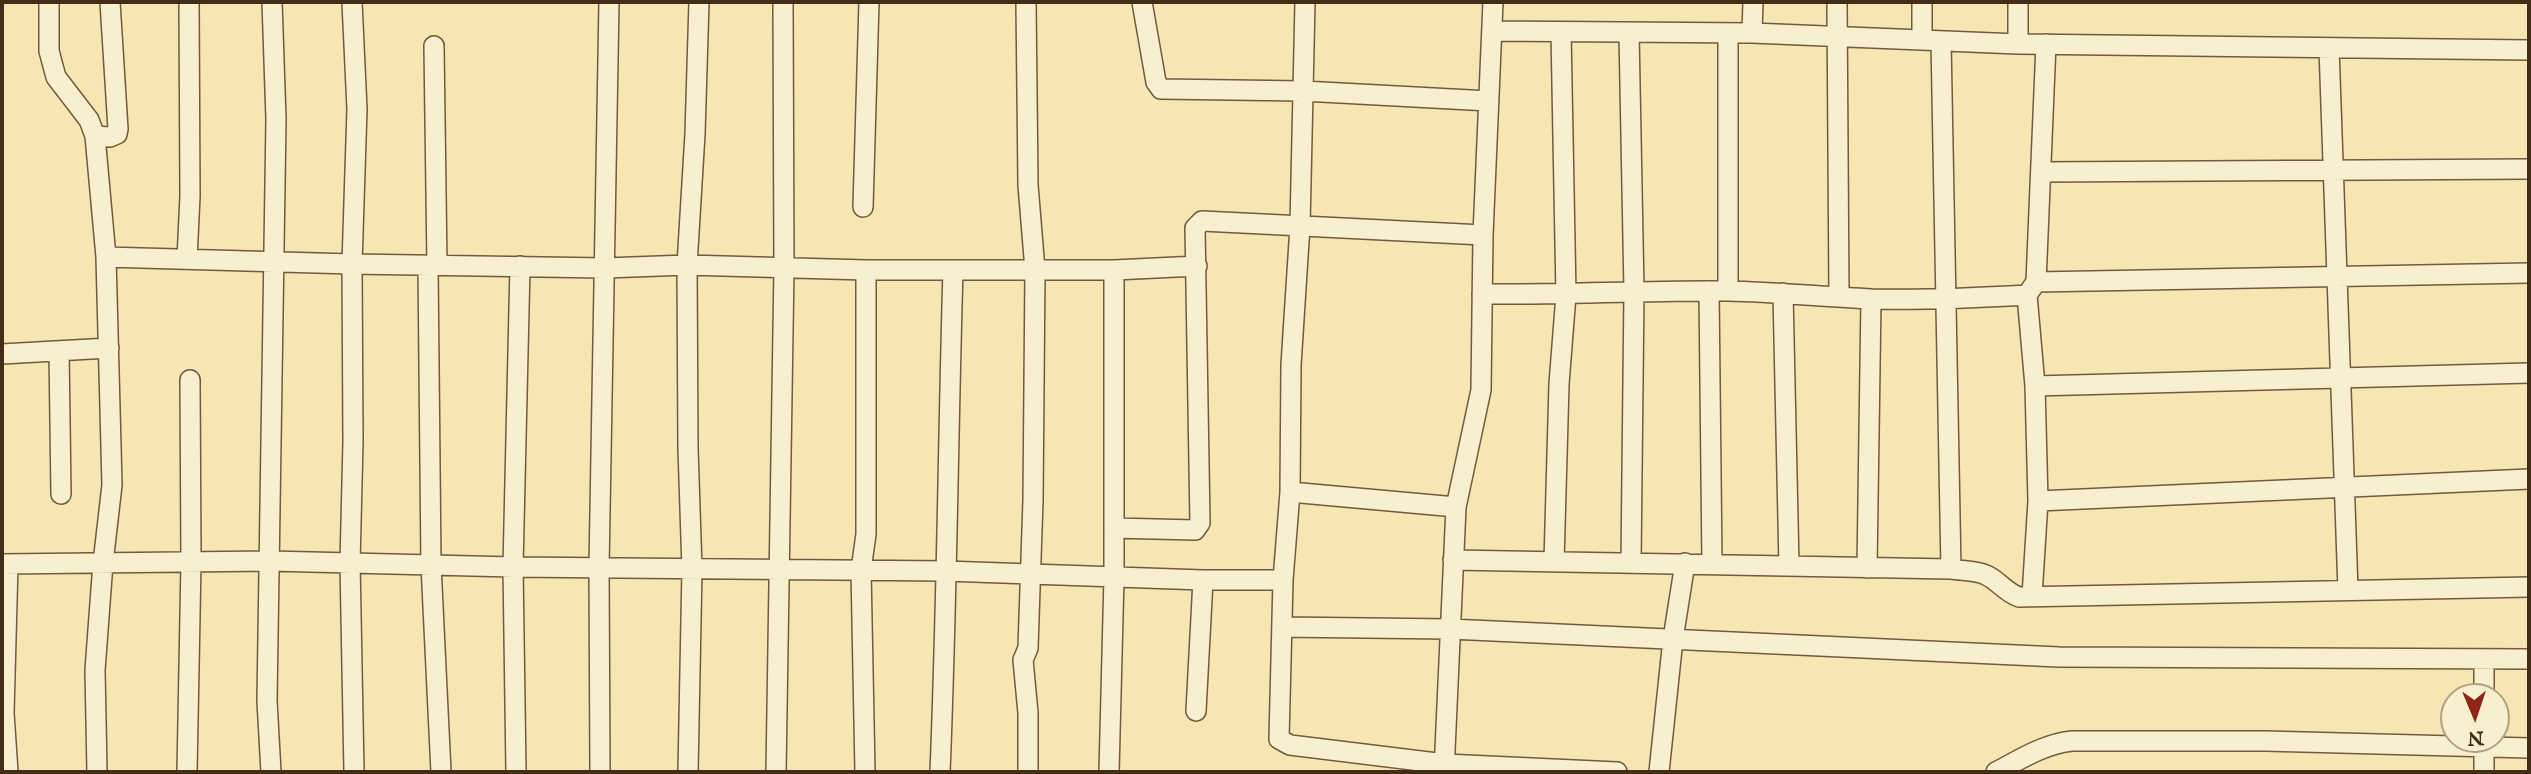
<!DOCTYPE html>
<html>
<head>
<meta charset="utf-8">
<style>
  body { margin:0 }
  #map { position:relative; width:2531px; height:774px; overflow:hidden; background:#f5e6b3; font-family:"IM FELL English",serif }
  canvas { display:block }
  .frame { position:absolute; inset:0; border:4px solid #432d17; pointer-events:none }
  .north { position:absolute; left:2440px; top:683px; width:70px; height:70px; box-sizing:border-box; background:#f8efce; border:2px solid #b0a185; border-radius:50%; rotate:178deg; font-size:19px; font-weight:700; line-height:28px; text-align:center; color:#432d17 }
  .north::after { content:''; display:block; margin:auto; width:24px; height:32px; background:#8f2418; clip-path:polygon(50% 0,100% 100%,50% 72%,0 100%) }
</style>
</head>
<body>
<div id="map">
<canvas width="2531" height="774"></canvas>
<div class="frame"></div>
<div class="north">N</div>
</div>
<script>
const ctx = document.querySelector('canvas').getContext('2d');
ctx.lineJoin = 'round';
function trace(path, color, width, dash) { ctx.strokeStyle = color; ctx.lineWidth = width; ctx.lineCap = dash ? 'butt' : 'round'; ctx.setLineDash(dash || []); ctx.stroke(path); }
const minor = new Path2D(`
  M49 2V51L56 77 89 120 95 136 106 257
  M352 2 357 109 352 264 353 442 350 563 354 772
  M1026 2 1028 185 1035 270 1033 500 1028 648 1023 660 1028 713V772
  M1142 2 1156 82 1161 89 1303 91 1489 101
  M1305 2 1300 226 1291 365 1290 492 1283 580 1279 739 1290 745 1445 764 1617 772
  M1837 2 1839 297
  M2018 2V44
  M1492 31 1752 33 2018 44 2529 50
  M1629 33 1634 291 1631 563
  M1728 33V291
  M1752 33 1753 2
  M1922 40V2
  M1941 41 1951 569
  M434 46 437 265
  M2329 48 2348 590
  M95 136 110 137 117 134 118 129 110 2
  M2041 172 2529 169
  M863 207 869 2
  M187 259 190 196 189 2
  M428 265 431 565 441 772
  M2036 282 2529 273
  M1709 291 1712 564
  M1783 293 1789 566
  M1482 294C1564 295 1646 290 1728 291 1776 292 1824 297 1872 299 1924 300 1976 298 2027 295
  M59 351 61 494
  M2 354 109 348
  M2035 386 2529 373
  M1290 492 1456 507
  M2038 501 2529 479
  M1114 528 1195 530 1200 523 1195 228 1202 221 1483 235
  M1453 560 1951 569C1962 571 1976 570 1986 575 1999 581 2005 592 2019 597L2529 587
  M1554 562 1559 384 1566 295 1561 32
  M2 564 270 561 513 567 945 571 1203 580H1283
  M8 564 4 713 8 772
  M1867 568 1871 299
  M2032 596 2038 501 2035 386 2027 295 2036 282 2046 44
  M1282 627 1450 629 2059 657 2529 659
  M2484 697V659
  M1196 711 1203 580
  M2484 739V772
  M97 772 95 670 103 563 112 485 106 257 352 264 605 268 687 265 866 270H1114L1197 266
  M187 772 191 562 190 380
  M271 772 267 701 276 119 272 2
  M516 772 513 567 520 266
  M600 772 599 568 609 2
  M688 772 692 569 688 449 687 265 695 134 699 2
  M776 772 784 268 783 2
  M865 772 861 570 866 534V270
  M940 772C947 605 948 437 953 270
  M1109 772 1114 577V270
  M1444 772 1456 507 1481 390 1483 235 1493 2
  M1659 772 1673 639 1685 563
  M1996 772C2021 759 2044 744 2072 741H2265L2529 748`);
trace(minor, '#705b3e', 22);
trace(minor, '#f8efce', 19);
</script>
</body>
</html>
